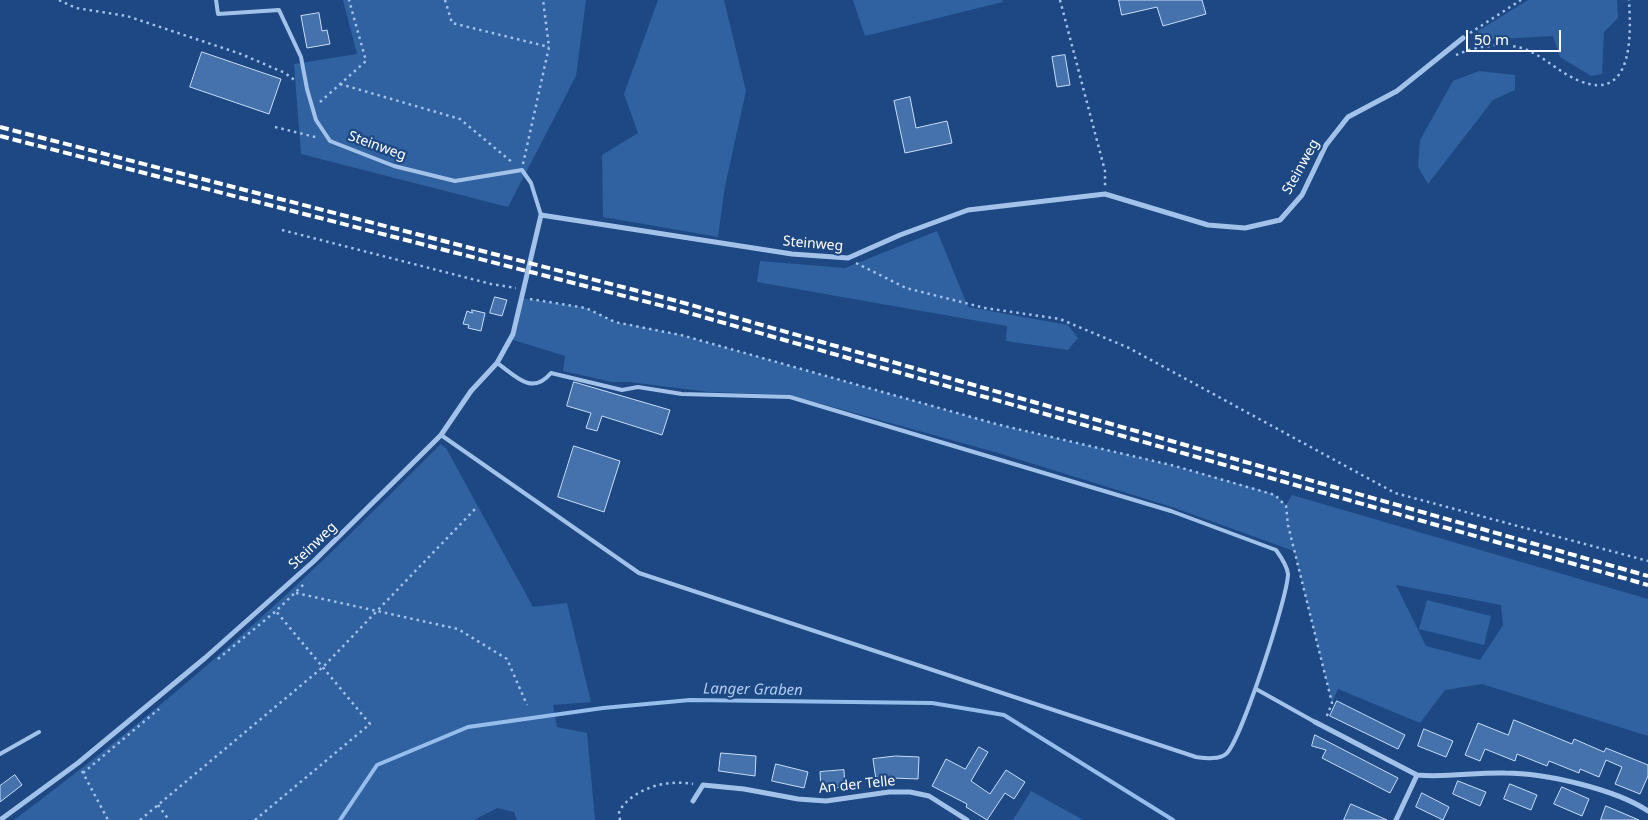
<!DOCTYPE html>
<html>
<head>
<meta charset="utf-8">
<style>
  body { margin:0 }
  #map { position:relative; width:1648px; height:820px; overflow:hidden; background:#1d4883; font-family:"Noto Sans",sans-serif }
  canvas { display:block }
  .scale { position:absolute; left:1466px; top:30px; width:95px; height:22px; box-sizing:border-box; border:2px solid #fff; border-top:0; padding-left:6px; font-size:15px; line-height:18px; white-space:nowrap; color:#fff; -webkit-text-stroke:4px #1d4883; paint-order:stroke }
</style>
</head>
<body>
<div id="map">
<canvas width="1648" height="820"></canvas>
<div class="scale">50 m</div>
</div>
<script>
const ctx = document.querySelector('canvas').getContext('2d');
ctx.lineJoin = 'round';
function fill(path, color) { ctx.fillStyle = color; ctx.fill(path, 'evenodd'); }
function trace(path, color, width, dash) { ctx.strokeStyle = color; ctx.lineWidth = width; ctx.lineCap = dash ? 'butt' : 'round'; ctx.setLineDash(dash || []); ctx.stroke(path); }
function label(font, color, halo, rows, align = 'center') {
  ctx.font = font + ' "Noto Sans",sans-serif'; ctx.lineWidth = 4.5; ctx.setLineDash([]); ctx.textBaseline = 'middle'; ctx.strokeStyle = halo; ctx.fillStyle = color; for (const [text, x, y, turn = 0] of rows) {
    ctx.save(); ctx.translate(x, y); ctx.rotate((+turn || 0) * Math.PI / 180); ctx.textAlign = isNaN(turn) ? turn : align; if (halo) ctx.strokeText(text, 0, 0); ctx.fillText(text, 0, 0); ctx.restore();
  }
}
fill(new Path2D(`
  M343 0H586L576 76 508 207 301 154 294 64 357 54Z
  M658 0H724L746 91 725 186 718 237 603 217 602 155 638 133 624 94Z
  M853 0H1002L1003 2 865 36Z
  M1528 0H1617L1618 18 1604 32 1602 74 1591 76 1560 57 1553 36 1481 40 1478 31Z
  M1479 71 1515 75V90L1493 100 1428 184 1418 167 1420 140 1453 81Z
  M937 231 968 307 1068 325 1078 338 1068 350 1006 341 1007 326 757 282 760 261 845 268Z
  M521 298 586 308 615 322 681 335 996 424 1175 466 1264 491 1275 495 1286 505 1292 495 1648 599V736L1482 684 1445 690 1420 723 1338 689 1332 703 1294 551 1172 507 998 453 790 395 710 392 629 382H612L563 371 565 356 510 339ZM1396 585 1501 605 1503 625 1480 660 1426 646Z
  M441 444 446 448 533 607 567 603 591 702 553 705 557 727 587 733 595 820H517L514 812 497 808 474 820H14C120 741 223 655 319 564 360 525 400 484 441 444Z
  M1427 600 1491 616 1484 645 1419 629Z
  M1031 791 1083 820H1013Z`), '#3062a1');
trace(new Path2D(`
  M340 820 377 765 468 727 603 708 690 700 932 703 1004 715 1173 820`), '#96bdec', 4);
const building = new Path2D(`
  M1119 0H1202L1206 14 1163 26 1157 7 1122 15Z
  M319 13 322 31 327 30 330 44 307 48 301 16Z
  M202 52 281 79 269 114 190 87Z
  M1065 55 1070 85 1057 87 1052 57Z
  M910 97 916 128 947 121 952 143 905 153 894 101Z
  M495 297 507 300 502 316 490 313Z
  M472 310 485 313 481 331 468 328 469 325 463 324 467 311 472 313Z
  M574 382 670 410 662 435 602 416 597 431 586 428 591 413 567 406Z
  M574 446 620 461 604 512 558 497Z
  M1337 701 1405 735 1398 749 1330 716Z
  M1514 720 1572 744 1574 739 1604 752 1606 748 1648 765V776L1640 794 1615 784 1622 767 1606 760 1599 777 1580 769 1579 773 1549 761 1547 766 1517 754 1515 761 1485 749 1480 761 1465 755 1478 723 1508 735Z
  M1424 729 1453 741 1446 757 1418 746Z
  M1315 735 1398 778 1390 793 1322 758 1326 750 1312 746Z
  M979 747 988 752 971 781 990 794 1006 770 1025 782 1014 799 1005 793 987 820 966 807 967 804 932 786 946 759 965 769Z
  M721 753 756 756 755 776 719 771Z
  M896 756 919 757 918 779 892 778 876 780 873 759Z
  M776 764 808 772 804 788 772 781Z
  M844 770 845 787 821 789 820 772Z
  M15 775 22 785 0 802V786Z
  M1458 781 1486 792 1480 806 1453 794Z
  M1510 784 1537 795 1531 810 1504 799Z
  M1562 787 1589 799 1582 816 1554 804Z
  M1422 793 1449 807 1443 820 1416 807Z
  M1351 804 1387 820H1344Z
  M1606 806 1639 820H1601Z`);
fill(building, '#4572ac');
trace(building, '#c8ddf7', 1);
trace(new Path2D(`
  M59 0 76 8 127 16 241 54 285 73 297 82
  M445 0 452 23 549 47
  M1060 0 1105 171V187
  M1470 33 1521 0
  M1456 55C1476 46 1506 41 1527 50 1546 58 1561 74 1580 81 1634 103 1631 32 1629 0
  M340 84 460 119 513 163
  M320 102 366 61 349 0
  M275 127 319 138
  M523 164 549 47 543 0
  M282 230 491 284 516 288
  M856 263 906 288 985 308 1060 319 1129 348 1395 493 1648 561
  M530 299 586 308 615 322 681 335 996 424 1175 466 1275 495 1286 506 1288 525 1332 703 1326 718
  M296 593 458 629 507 659 527 705
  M218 659 276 611 306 582
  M82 771 108 820
  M83 773 159 709
  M158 805 169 820
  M140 820 323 667 477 507
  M255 820 370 724 275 610
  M620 820 619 811C634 788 667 779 693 784`), '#a3c2ea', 2.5, [2.5, 4]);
trace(new Path2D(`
  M216 0 218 14 279 10 301 57 307 89 316 120 330 141 394 166 455 181 522 170 531 183 541 215
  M441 435 639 573 1196 757C1205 758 1219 760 1226 754 1241 741 1288 596 1288 574 1287 565 1281 557 1276 550L1171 511 790 397 682 394 638 387 622 390 551 373C531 397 514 374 497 363
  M1256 689 1315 722
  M0 754 39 732`), '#a3c2ea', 4);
trace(new Path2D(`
  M1315 722 1417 775
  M693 801 703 785 744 789 798 799 826 801 889 792H910L929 796 967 820
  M0 820 78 763 205 658 314 561 441 435 471 391 497 363 513 334 541 215 792 254 848 258 900 235 968 210 1105 194 1208 225 1245 228 1280 220 1302 195 1326 145 1348 117 1397 91 1463 38
  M1396 820 1417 775C1446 778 1476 772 1505 773 1545 773 1615 789 1648 811`), '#a3c2ea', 5);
trace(new Path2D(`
  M0 127 677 301 1648 576
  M0 136 675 309 1648 585`), '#fff', 4, [9, 4]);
label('14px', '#fff', '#1d4883', [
  ["Steinweg",377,146,20],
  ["Steinweg",1301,167,-61],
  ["Steinweg",813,244,5],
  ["Steinweg",313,546,-44],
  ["An der Telle",857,785,-6]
]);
label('italic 15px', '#afccf2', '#1d4883', [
  ["Langer Graben",753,690,1]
]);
</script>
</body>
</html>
